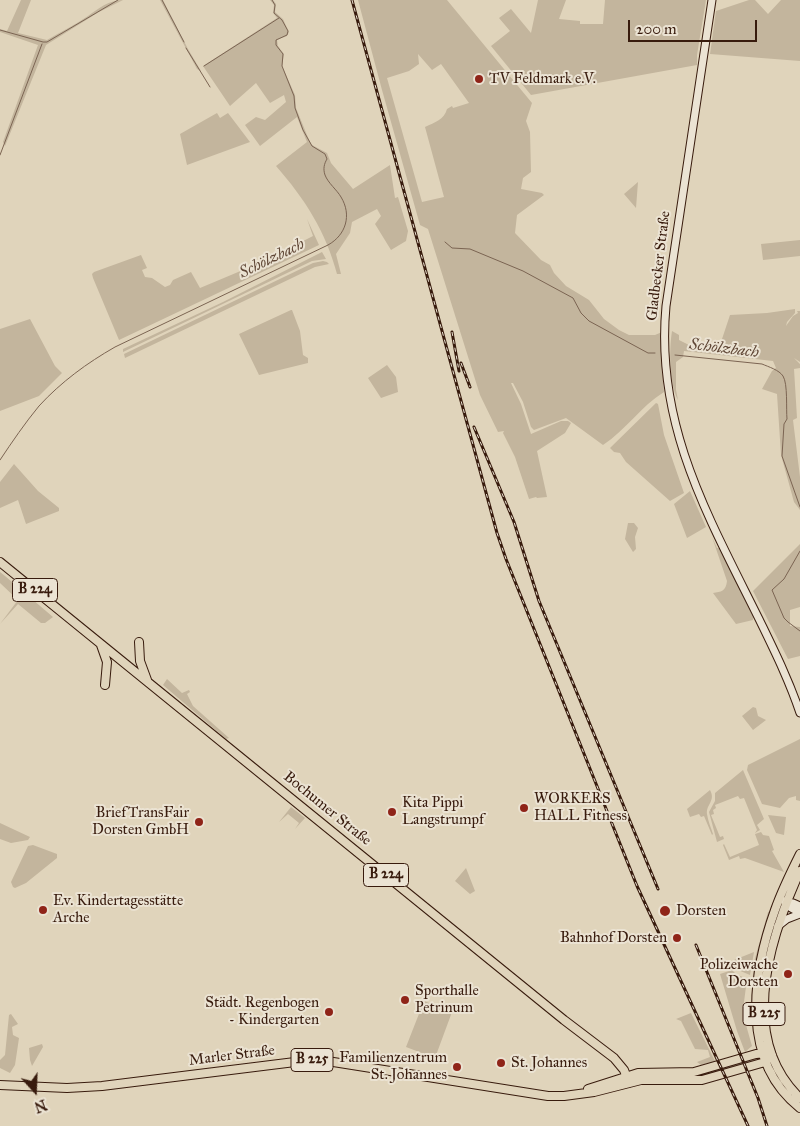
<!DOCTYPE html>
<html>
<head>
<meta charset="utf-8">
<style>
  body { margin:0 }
  #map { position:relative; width:800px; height:1126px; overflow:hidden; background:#e0d4bb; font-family:"IM FELL Great Primer",serif }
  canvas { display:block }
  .north { position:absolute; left:10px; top:1066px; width:50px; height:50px; -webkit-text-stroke:4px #ebe3d3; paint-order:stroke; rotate:160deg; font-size:14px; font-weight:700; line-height:20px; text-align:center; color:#381b0d }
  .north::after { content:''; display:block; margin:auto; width:18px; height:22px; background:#381b0d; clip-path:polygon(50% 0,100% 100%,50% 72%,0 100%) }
  .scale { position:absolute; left:628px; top:20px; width:129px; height:22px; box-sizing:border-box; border:2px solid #381b0d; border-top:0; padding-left:6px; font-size:15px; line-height:18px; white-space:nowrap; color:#381b0d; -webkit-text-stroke:4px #ebe3d3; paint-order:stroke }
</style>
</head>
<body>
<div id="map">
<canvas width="800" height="1126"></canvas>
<div class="north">N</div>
<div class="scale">200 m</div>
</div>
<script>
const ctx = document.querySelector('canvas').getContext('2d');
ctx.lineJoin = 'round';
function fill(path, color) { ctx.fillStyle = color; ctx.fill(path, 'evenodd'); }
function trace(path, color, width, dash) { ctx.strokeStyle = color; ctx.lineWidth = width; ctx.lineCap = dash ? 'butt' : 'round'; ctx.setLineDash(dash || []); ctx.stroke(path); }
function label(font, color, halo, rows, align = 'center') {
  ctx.font = font + ' "IM FELL Great Primer",serif'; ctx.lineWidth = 4; ctx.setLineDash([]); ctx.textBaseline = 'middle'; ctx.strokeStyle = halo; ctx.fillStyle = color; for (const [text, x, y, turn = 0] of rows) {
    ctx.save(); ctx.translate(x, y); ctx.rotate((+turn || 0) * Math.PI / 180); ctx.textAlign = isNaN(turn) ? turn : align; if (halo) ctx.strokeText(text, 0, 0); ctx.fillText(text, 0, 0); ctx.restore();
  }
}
fill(new Path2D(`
  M21 0H31L18 33 47 40C60 32 75 25 88 16 99 8 109 0 123 0L99 12 46 45 5 146 3 142 38 45 0 32V29L7 31Z
  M160 0H163L188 49 201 71 197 69Z
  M270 0H273L276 4 275 12 283 19 289 32 287 36 277 40 278 46 284 54 282 66 295 95 296 108 309 140 312 145 327 153 331 163 353 189 390 165 395 198 398 197 408 231 406 241 391 250 375 224 381 216 377 209 352 222 350 233 336 254 341 274H337C326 232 305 199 276 166L307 142 297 117 260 146 245 125 256 117 265 120 286 102 284 95 270 103 256 83 230 106 203 66 277 18 273 13 274 5Z
  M358 0H447L532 103 526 121 530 132 531 172 523 178 521 189 542 193 544 195 517 215 515 233 541 260 550 265 554 273 566 286 589 300 604 319 619 330 629 335H655L662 332 661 348 664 392C641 406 626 430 603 445L566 418 534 430 531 427 523 402 513 383H511L521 404 531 434 561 421H568L571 423 565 433 537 451 547 497 537 498 536 497 529 499 515 457 503 433 504 431 498 432 480 395 428 229 420 225 382 90ZM418 54 432 70 441 64 469 103 453 108 452 106 447 109C444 120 435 122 425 127L444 197 422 202 387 78 409 71 419 64Z
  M538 0H566L559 19 580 21V24H603L605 0H706L697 55V65L531 95 491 46 510 31 499 18 511 9 531 33Z
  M749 0H755L768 14 781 0H800V61L710 54 716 11Z
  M217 113 220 118 228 113 250 142 187 165 180 134Z
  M638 182 636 208 624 194Z
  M307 219 319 245 119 340 93 278 92 274 94 272 141 255 147 268 142 270 145 277 152 278 165 287 170 285 173 280 191 272 200 288 262 262 313 236Z
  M800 240V256L763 260 761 244Z
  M322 252 326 259 312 261 123 352V349L223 302Z
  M323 261 327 262 329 264 315 267 125 358 124 354 313 263Z
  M795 309V313L787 322 786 326 793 316 798 313 797 311H800V362L794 358 800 364V368L794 369 797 418 793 420 800 477V510L794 502 781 455 777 394 762 389 772 371 776 368 773 361 684 351 683 357 676 362V390L678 400C669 383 669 350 672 331L679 335V340L691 346 704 348 714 347 722 339 730 315 767 313Z
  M291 310H292L300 331 303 355 308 358V363L259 375 239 334Z
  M30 319 55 366 62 373 39 396 0 411V329Z
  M387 365 396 377 398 392 381 398 368 378Z
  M656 403 658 404 664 435 684 493 670 501 626 462 620 453 614 452 610 448Z
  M14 464 38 491 59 508V511L26 524 18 500 0 508V482Z
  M690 491 706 527 687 538 674 504Z
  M628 523H634L638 528 635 537 636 549 633 552 625 539Z
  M712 537 717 548H720L753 617V620L736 624 713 593C721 592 726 591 727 581Z
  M800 544V607L790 610V626L800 627V656L788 659 753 591Z
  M0 572 5 576 53 617 45 623H41L18 604 0 624 18 600 0 583Z
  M167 679 182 693 189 690 190 692 187 694 193 706 229 738 226 739 163 685Z
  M753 707 756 708 758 716 766 720 753 730 742 716Z
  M800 739V801L796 800V796L789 798 780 808 762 804 747 770 748 765Z
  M743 770 764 819 757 825 760 830 755 833 757 830 744 798 740 799 738 796 715 805 716 808 713 810 714 814 711 815 720 837 723 836 724 839 717 842 709 812 715 801V793Z
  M710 790C716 801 706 804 707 814 708 821 711 828 713 834L712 835 704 816 701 817 699 814 690 817 687 809Z
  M291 807 305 818 295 829 299 823 288 814 279 822Z
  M768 815 786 817 784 835 776 833Z
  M0 823 30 837 28 840 11 843 0 839Z
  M761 832 763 835 769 836 774 850 772 851 784 872 745 858 740 859 739 856 729 860 723 845 724 844 730 857 759 845 755 834Z
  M33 845 57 854V858L26 883 15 888 13 887 11 882 28 846Z
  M466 868 475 891 470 894 455 881Z
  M771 911 753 986 750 1013 754 962 768 912Z
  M754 952 750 975 738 970 734 960Z
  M732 970 736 974 747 979 744 1002 746 1025 752 1046 745 1052 737 1031 720 974Z
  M424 1001 452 1012 435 1058 406 1047Z
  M691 1013 715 1061 701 1065 697 1062 710 1057 708 1050 695 1049 681 1021 676 1019Z
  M11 1014 18 1024 12 1027 13 1035 19 1038 15 1065 10 1073 0 1068V1060L5 1055 9 1015Z
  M42 1044 43 1047 32 1066 30 1060 29 1048Z`), '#c3b59d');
trace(new Path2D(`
  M162 0 184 42
  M0 30 43 42H47L118 0
  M186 48 210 87
  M204 66 279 18
  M0 155 42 44
  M445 242 452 248 470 249 523 271 573 298 581 313 589 321 648 353H655
  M675 355 762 364C769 367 779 370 783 376 788 384 786 409 787 419L784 424 782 456 800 507
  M0 460C12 442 25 423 39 406 61 382 87 363 115 347L328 245C346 235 352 215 341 197 337 190 328 183 325 175 323 169 324 164 327 159L325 154 312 146 303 130 295 108 294 96 282 66 283 54 276 45V40L287 35 288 31 282 20 274 13 275 5 272 0
  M800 551 784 579 772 590 784 618 788 622 800 631`), '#7b6452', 1);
const secondary = new Path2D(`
  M712 0 666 306C655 425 708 516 759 619 774 650 789 680 800 713
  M784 901 791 908 800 913
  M786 902 793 903 800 906
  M778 926 787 919 800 914`);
const primary = new Path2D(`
  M0 562 564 1020 614 1058 624 1070 629 1083
  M139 642 140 661 147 680
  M101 645 107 662 105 685
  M800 854C791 872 782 890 775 910 752 974 740 1061 800 1108
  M800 871C769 939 737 1038 800 1098
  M0 1085 67 1088 102 1086 311 1060 327 1061 548 1096H564L594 1092 641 1080H702L765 1062 772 1055
  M588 1089 638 1073 694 1072 756 1054 766 1053`);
trace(secondary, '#381b0d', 9);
trace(primary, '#381b0d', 10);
trace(secondary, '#ebe3d3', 7);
trace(primary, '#e0d4bb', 8);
const rail = new Path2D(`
  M352 0 497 533 506 559 637 886 748 1126
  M452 332 459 371
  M461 363 470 387
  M474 427 514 522 539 601 658 889
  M696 945 758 1098 767 1126`);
trace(rail, '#381b0d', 3);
trace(rail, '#ebe3d3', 1, [4]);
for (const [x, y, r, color] of [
  [479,79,5,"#8f2418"],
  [524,808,5,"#8f2418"],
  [392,812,5,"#8f2418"],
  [199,822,5,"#8f2418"],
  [43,910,5,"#8f2418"],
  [665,911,6,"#8f2418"],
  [677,938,5,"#8f2418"],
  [788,974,5,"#8f2418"],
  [405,1000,5,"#8f2418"],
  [329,1012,5,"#8f2418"],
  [501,1063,5,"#8f2418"],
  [457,1067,5,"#8f2418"]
]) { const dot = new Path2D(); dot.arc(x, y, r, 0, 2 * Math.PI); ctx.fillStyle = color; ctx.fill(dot); trace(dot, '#ebe3d3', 2); }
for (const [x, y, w] of [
  [35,590,45],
  [386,875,45],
  [764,1014,42],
  [312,1060,42]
]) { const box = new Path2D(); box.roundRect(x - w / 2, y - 11.5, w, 23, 4); ctx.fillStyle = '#ebe3d3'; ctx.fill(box); trace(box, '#381b0d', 1); }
label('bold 14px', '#381b0d', null, [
  ["B 224",35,590],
  ["B 224",386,875],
  ["B 225",764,1014],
  ["B 225",312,1060]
]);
label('15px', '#381b0d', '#ebe3d3', [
  ["TV Feldmark e.V.",489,79],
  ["WORKERS",534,799],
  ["HALL Fitness",534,816],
  ["Kita Pippi",402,803],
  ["Langstrumpf",402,820],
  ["BriefTransFair",189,813,"right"],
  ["Dorsten GmbH",189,830,"right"],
  ["Ev. Kindertagesstätte",53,901],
  ["Arche",53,918],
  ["Dorsten",676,911],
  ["Bahnhof Dorsten",667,938,"right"],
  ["Polizeiwache",778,965,"right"],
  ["Dorsten",778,982,"right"],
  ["Sporthalle",415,991],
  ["Petrinum",415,1008],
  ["Städt. Regenbogen",319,1003,"right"],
  ["- Kindergarten",319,1020,"right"],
  ["Familienzentrum",447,1058,"right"],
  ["St. Johannes",447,1075,"right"],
  ["St. Johannes",511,1063]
], 'left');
label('15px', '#381b0d', '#ebe3d3', [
  ["Gladbecker Straße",659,266,-83],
  ["Bochumer Straße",327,809,39],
  ["Marler Straße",232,1056,-7]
]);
label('italic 16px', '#5f4635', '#ebe3d3', [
  ["Schölzbach",272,259,-26],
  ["Schölzbach",724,349,7]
]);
</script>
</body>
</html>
